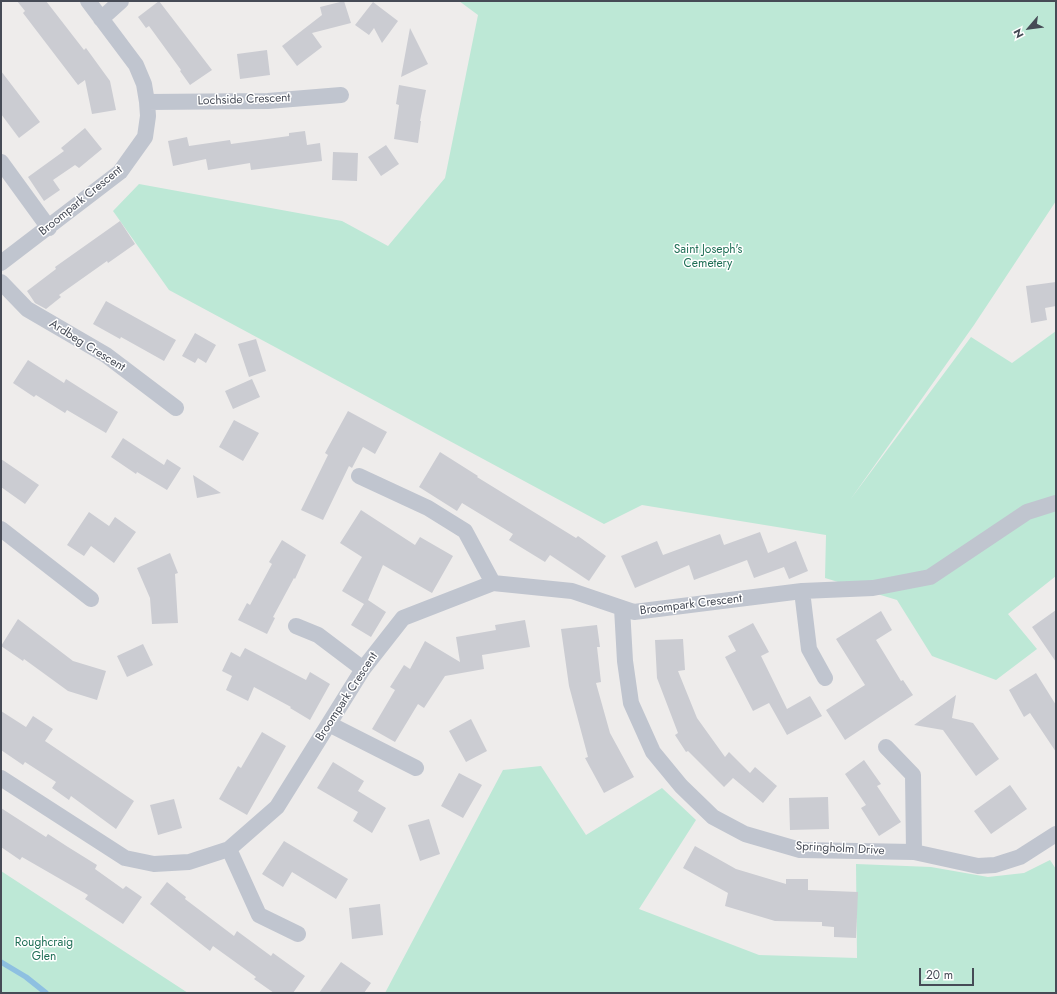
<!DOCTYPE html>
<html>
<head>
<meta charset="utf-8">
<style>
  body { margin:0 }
  #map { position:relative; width:1057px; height:994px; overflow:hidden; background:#eeeceb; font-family:Jost,sans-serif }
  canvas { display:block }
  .frame { position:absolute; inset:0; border:2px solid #464b56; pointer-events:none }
  .north { position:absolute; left:1009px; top:8px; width:40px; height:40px; -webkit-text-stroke:3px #fff; paint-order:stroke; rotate:242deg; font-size:11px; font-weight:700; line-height:16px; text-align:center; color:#464b56 }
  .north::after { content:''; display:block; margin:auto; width:14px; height:18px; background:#464b56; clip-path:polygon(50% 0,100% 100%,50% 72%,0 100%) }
  .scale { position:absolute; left:919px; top:968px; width:55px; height:18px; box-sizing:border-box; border:2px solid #464b56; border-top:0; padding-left:5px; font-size:12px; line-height:14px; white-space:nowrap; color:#464b56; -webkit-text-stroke:3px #fff; paint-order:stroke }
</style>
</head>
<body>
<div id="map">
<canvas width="1057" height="994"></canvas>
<div class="frame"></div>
<div class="north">N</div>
<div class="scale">20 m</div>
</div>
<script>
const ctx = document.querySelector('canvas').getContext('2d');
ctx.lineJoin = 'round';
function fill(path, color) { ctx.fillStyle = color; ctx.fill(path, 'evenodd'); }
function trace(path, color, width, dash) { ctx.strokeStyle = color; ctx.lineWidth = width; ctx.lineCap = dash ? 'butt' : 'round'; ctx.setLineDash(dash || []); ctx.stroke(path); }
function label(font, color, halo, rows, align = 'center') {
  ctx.font = font + ' Jost,sans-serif'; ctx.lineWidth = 3; ctx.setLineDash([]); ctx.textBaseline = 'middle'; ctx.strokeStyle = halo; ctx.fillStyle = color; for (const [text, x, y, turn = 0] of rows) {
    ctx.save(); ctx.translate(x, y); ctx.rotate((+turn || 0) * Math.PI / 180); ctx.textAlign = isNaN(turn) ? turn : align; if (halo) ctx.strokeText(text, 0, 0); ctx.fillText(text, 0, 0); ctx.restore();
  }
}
fill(new Path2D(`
  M459 1H1056V201L974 325 850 500 971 337 1012 363 1056 331V576L1008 614 1037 649 996 680 932 656 897 600 825 578 826 535 642 505 604 524 169 290 113 211 139 184 342 221 388 246 445 178 478 15Z
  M541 766 586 835 662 788 696 820 639 909 759 955 857 958 856 864 931 867 988 877 1024 873 1050 860 1056 869V993H385L503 770Z
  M1 871 188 993H1Z`), '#bde8d6');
trace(new Path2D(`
  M1 962 26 977 46 993`), '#8ec0e1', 5.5);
fill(new Path2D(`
  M17 1H46L84 50 86 48 110 81 116 110 92 114 85 80 78 85 23 13 25 11Z
  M159 1 212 70 190 85 180 71 181 70 149 26 146 28 138 17Z
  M344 1 351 23 312 33 322 47 297 66 282 46 322 15 320 7Z
  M373 2 398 21 382 43 374 28 369 35 355 25Z
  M410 28 428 64 401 77Z
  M267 50 270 75 240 79 237 54Z
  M1 71 40 122 19 138 1 114Z
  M399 85 426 90 420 121H421L418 143 394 139 399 105 396 104Z
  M85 128 102 149 79 168 75 165 53 180 60 190 44 201 28 177 64 151 61 148Z
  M305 131 307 145 320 143 322 161 251 170 250 163 208 170 206 159 173 166 168 141 187 137 189 146 230 140 231 144 289 136V133Z
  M386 145 399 164 381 176 368 157Z
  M333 152 358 153 357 181 332 180Z
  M120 221 135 244 108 263 107 261 59 295 61 297 46 309 35 303 27 291 56 269 55 267Z
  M1056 282V306L1045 308 1047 320 1031 323 1026 286Z
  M106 301 176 340 164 361 121 337 120 339 93 324Z
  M195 333 216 345 206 363 198 358 195 363 182 356Z
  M256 339 266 371 249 377 238 344Z
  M28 360 64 383 66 379 118 412 106 433 67 410 65 413 36 395 34 397 13 383Z
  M252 379 260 397 233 409 225 391Z
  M348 411 387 432 375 454 363 447 352 468 349 466 323 520 301 510 328 455 325 453Z
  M234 420 259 433 243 461 219 447Z
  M123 438 164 465 167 459 181 468 167 490 137 472 136 474 111 457Z
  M440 452 478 476 477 477 576 538 578 536 606 556 589 581 550 555 545 562 509 540 513 534 462 503 457 511 419 487Z
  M1 459 39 485 25 504 1 487Z
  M193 475 221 493 197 498Z
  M361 510 415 545 420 537 453 556 432 593 383 565 368 600 386 612 371 637 351 625 364 604 342 591 362 557 340 543Z
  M89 512 109 526 115 517 136 532 114 563 91 546 84 556 67 545Z
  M760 532 768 553 796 541 808 571 789 579 784 567 754 578 747 560 694 580 689 565 635 588 621 556 657 541 663 555 720 534 724 545Z
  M282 540 306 555 295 579 294 578 273 617 275 618 267 634 238 620 247 603 250 605 272 564 269 562Z
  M170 553 178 573 175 574 178 623 152 624 150 598 137 568Z
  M1056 610V662L1032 627Z
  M881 611 892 630 876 640 901 681 903 680 913 695 845 740 826 710 865 685 836 639Z
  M18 619 73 661 106 671 97 700 68 691 24 659 23 661 1 646Z
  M525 620 530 647 482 655 484 669 445 676 424 708 418 704 395 742 372 729 395 690 390 687 404 665 410 669 425 641 460 662 456 637 496 630 495 625Z
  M753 623 769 652 761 656 787 709 810 696 822 716 787 735 769 703 753 711 725 657 736 651 728 636Z
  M597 625 600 647H597L601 682 596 683 610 733 634 777 604 793 585 758 588 757 569 686 561 629Z
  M683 639 685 670 678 671 697 718 725 757 729 752 750 773 755 767 777 786 763 803 733 778 724 787 688 751 686 752 675 735 678 733 657 678 655 640Z
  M143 644 153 665 127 677 117 656Z
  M245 648 306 680 310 672 330 684 310 720 290 708 291 707 254 687 248 701 226 690 232 676 222 671 231 652 240 657Z
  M1036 673 1056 705V752L1030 713 1024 717 1009 690Z
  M956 695 952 718 973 723 999 759 976 776 943 730 914 725Z
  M1 711 26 727 33 716 53 729 45 741 134 801 116 829 71 796 69 800 52 788 56 782 25 762 23 765 1 750Z
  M471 719 487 751 466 762 449 731Z
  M262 732 286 746 247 815 219 799 238 766 241 768Z
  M864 760 881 784 877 786 901 822 879 836 861 808 866 805 845 774Z
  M333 762 364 781 358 791 386 808 372 833 353 821 358 812 317 788Z
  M459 773 482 785 463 818 441 806Z
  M1010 785 1027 809 991 834 974 811Z
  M828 797 829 829 790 830 789 798Z
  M174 799 182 828 158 835 150 805Z
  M1 808 46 837 48 834 68 847 97 865 95 869 123 889 126 886 142 897 123 924 85 899 88 895 22 857 20 860 1 847Z
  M429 819 440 854 420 861 408 825Z
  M284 841 348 879 336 899 292 872 283 887 262 874Z
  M695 846 736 869 786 884V879H808V890L858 892 856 938 834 937V927L822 926V922L775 921 725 906 728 893 683 868Z
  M167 882 186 897 185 899 234 936 237 931 271 956 273 953 305 976 293 993H274L254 979 256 977 213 946 210 951 150 904Z
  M380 904 383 935 352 939 349 908Z
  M341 962 371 983 364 993H319Z`), '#cbccd2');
trace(new Path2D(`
  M101 19 121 1
  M147 102 268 101 341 95
  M1 162 49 228
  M1 263 120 172 145 137 148 116 147 102 144 84 136 65 88 1
  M1 282 27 309 106 355 176 408
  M359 476 428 508 465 531 493 583
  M1 529 91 599
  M802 591 809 649 825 678
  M622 608 625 661 631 703 653 752 681 786 713 817 745 834 800 850 914 852 978 866 995 865 1020 857 1056 834
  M296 626 318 635 363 669
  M329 724 416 768
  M886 747 913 775 914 852
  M1 778 125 858 154 864 189 862 229 849 277 807 363 669 403 618 493 583 572 591 634 612 802 591 873 588 930 577 1027 512 1056 503
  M229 849 259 915 298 934`), '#c0c5cf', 16);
label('12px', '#464b56', '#fff', [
  ["Lochside Crescent",244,100,-2],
  ["Broompark Crescent",81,201,-39],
  ["Ardbeg Crescent",87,346,32],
  ["Broompark Crescent",691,605,-7],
  ["Broompark Crescent",347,697,-57],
  ["Springholm Drive",840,849,3]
]);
label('12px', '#1f6f56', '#fff', [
  ["Saint Joseph's",708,250],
  ["Cemetery",708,264],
  ["Roughcraig",44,943],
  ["Glen",44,957]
]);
</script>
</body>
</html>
